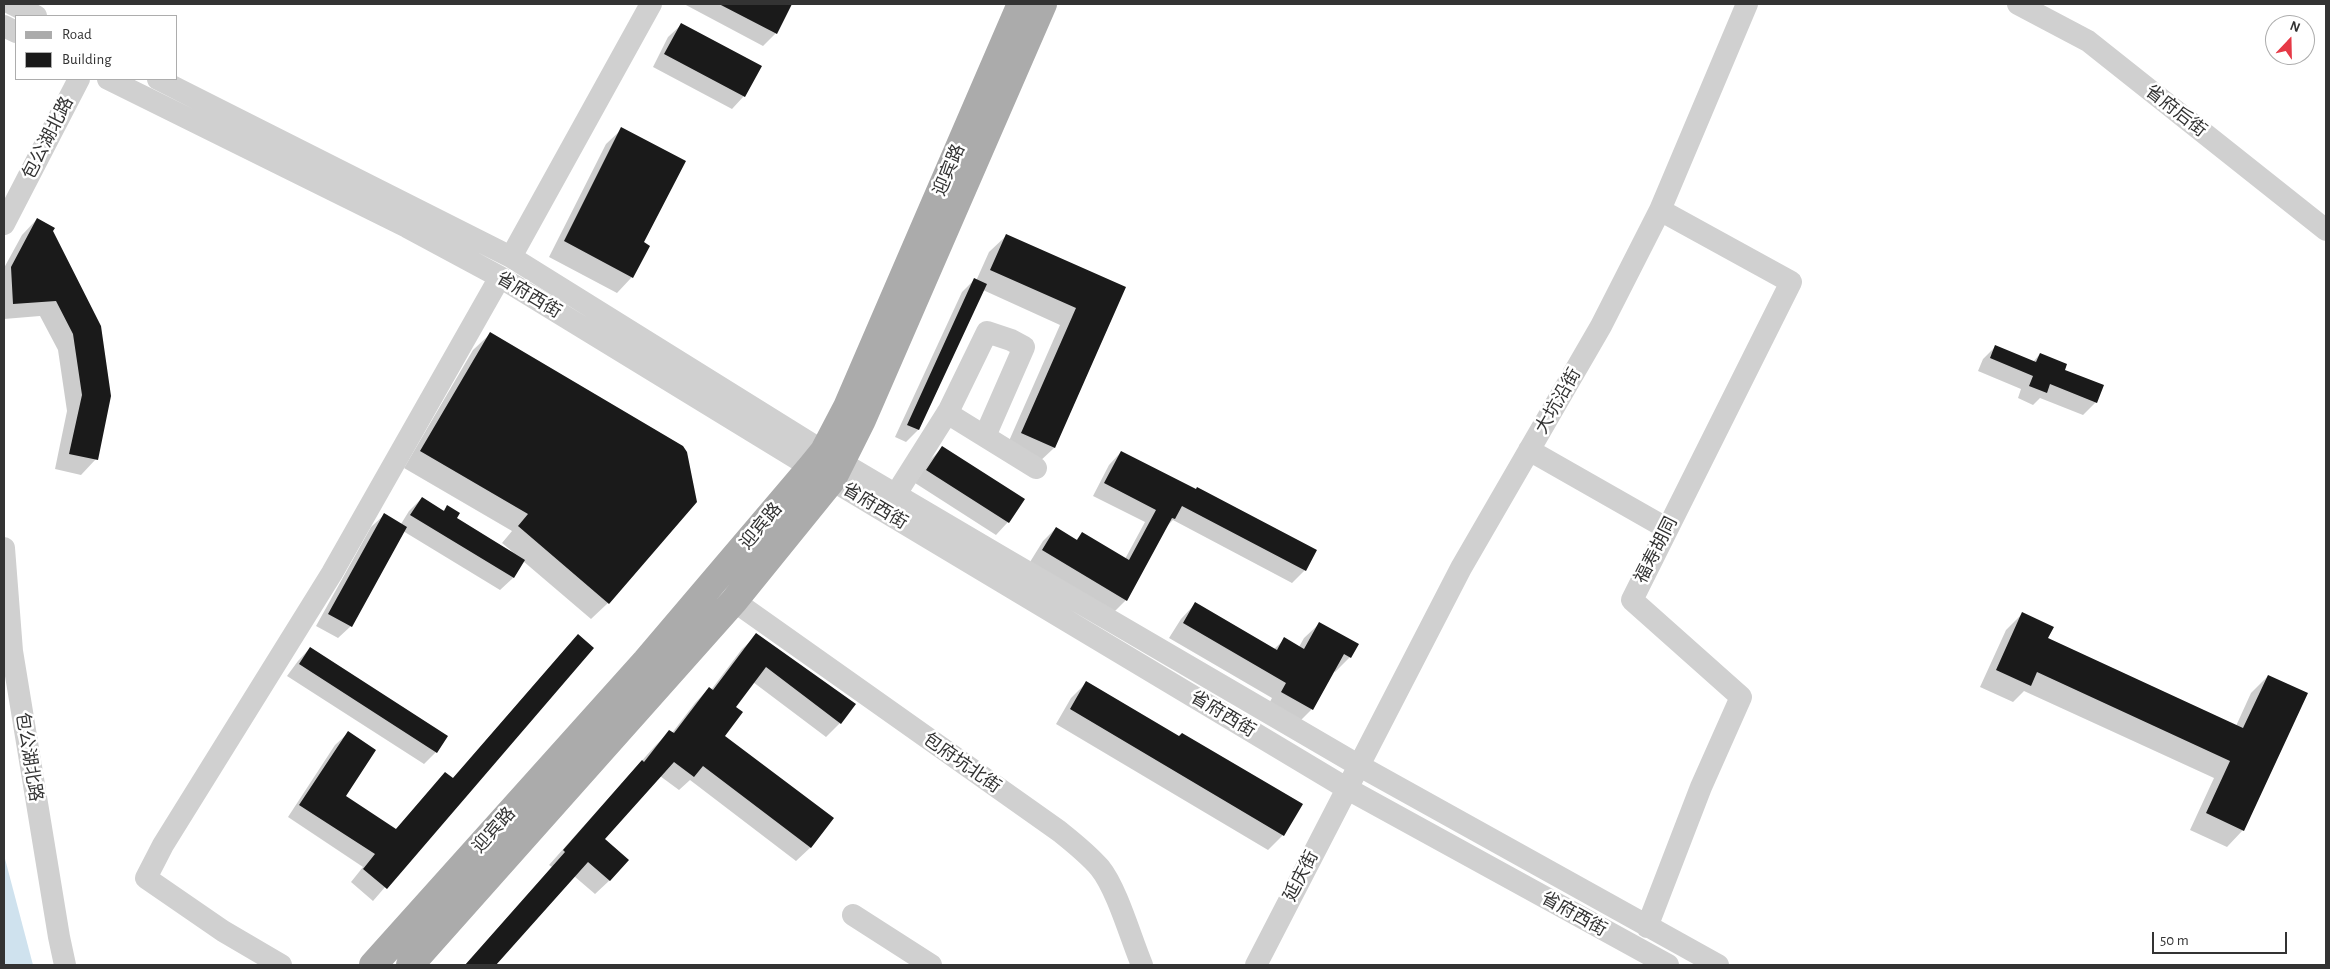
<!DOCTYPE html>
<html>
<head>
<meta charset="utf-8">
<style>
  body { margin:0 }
  #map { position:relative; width:2330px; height:969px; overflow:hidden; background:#fff; font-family:"Alegreya Sans",sans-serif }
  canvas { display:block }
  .frame { position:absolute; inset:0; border:5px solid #333; pointer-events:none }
  .legend { position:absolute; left:15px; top:15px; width:162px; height:65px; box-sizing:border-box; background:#fff; border:1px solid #adadad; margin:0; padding:6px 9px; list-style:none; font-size:15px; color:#333 }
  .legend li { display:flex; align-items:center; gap:10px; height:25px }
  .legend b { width:25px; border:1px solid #adadad }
  .north { position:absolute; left:2265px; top:15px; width:50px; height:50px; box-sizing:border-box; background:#fff; border:1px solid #adadad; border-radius:50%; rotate:21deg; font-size:14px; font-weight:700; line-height:20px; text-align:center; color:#333 }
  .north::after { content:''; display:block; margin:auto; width:18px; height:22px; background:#e63946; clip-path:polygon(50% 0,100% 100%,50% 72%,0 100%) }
  .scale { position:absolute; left:2152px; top:932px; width:135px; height:22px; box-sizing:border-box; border:2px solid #333; border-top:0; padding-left:6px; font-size:15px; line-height:18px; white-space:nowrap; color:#333; -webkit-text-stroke:4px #fff; paint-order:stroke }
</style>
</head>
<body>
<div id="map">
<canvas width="2330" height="969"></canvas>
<div class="frame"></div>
<ul class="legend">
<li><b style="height:6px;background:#ababab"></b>Road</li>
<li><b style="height:14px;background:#1a1a1a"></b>Building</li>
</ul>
<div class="north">N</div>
<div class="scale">50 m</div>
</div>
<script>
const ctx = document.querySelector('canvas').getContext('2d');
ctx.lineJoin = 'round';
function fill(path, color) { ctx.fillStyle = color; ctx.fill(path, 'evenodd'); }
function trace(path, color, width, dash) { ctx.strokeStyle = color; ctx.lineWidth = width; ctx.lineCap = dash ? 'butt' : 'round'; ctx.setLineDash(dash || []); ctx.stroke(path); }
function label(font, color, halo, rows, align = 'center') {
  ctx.font = font + ' "Alegreya Sans","Noto Sans SC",sans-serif'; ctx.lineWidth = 5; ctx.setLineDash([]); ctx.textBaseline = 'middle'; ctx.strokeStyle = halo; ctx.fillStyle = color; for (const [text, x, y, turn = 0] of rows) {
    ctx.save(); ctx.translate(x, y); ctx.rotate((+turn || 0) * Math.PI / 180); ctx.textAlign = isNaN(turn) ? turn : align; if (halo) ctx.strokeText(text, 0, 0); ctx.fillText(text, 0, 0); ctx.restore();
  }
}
fill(new Path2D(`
  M4 855 33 965H4Z`), '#cfe2ee');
fill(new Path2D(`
  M684 4H791L776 33 763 46Z
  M681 25 744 96 732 109 653 67 668 37Z
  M622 129 642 243 632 277 617 293 549 257 606 144Z
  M37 219 51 231 110 396 96 459 81 475 55 469 67 411 58 350 40 316 4 319V268L22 235Z
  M1006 236 1124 288 1054 448 1037 464 1005 450 1060 325 983 290 918 430 906 442 895 437 962 292 974 280 976 281 989 252Z
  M490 334 608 603 591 619 523 561 513 578 500 590 403 531 351 626 338 638 316 626 371 527 384 515 401 524 409 511 422 498 443 511 448 506 455 519 514 553 502 543 512 531 404 468 473 350Z
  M1995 347 2033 362 2040 354 2063 370 2096 402 2083 415 2040 398 2033 405 2018 398 2021 389 1978 371 1983 359Z
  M942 448 1008 522 996 535 915 483 930 460Z
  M1121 452 1305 570 1292 583 1173 520 1165 528 1126 600 1113 613 1030 562 1043 541 1056 528 1076 540 1082 534 1125 559 1145 522 1093 496 1109 465Z
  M1195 604 1274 649 1285 639 1299 647 1304 638 1319 624 1350 657 1335 672 1334 671 1312 709 1297 724 1267 707 1272 698 1169 638 1181 619Z
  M2023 613 2047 639 2236 726 2251 693 2268 676 2243 830 2227 847 2190 830 2214 778 2024 691 2013 702 1980 687 2006 630Z
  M578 635 592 648 373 901 351 882 363 867 288 817 335 745 348 733 344 797 395 830 445 773 452 779Z
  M757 635 840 723 826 737 753 682 734 707 723 737 811 847 796 861 690 780 679 790 660 776 604 839 610 880 595 894 574 876 495 965H465L552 867 549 865 655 746 669 732 672 733 695 703 709 688 711 690 742 649Z
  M310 648 436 752 424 764 287 676 298 661Z
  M1086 683 1179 737 1283 835 1268 850 1056 724 1071 698Z`), '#0003');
fill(new Path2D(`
  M719 4H792L777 34Z
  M681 23 762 66 745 97 664 54Z
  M621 127 686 161 644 242 650 246 633 278 564 241Z
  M37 218 55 228 53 231 101 326 111 396 98 460 69 454 82 395 73 334 56 301 13 304 11 267Z
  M1006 234 1126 287 1055 448 1021 433 1076 308 990 270Z
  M974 278 987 284 919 430 907 425Z
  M490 332 683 446 687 452 697 502 609 604 518 526 528 514 420 451Z
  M1995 345 2036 362 2040 353 2067 364 2065 370 2104 385 2097 403 2050 384 2047 393 2029 386 2033 376 1990 358Z
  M942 446 1025 499 1009 523 926 470Z
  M1121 451 1196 489 1197 487 1317 550 1306 571 1182 506 1175 519 1172 518 1127 601 1042 550 1056 527 1077 540 1082 532 1129 560 1156 510 1104 483Z
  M422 497 444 511 447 505 460 513 457 518 525 560 514 578 410 515Z
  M384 513 407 527 352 627 328 614Z
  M1195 602 1277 650 1284 637 1304 649 1319 622 1359 644 1351 658 1344 654 1313 710 1281 692 1286 683 1183 623Z
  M2022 612 2054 627 2048 638 2243 728 2268 675 2308 693 2244 831 2206 813 2230 761 2037 672 2031 686 1996 670Z
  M756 633 856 704 841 724 766 667 736 707 743 712 725 736 834 818 811 848 703 766 694 777 674 762 605 839 629 860 610 881 588 862 496 965H465L565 852 563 850 642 760 644 762 669 730 674 733 709 687 713 690Z
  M578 634 594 648 387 889 363 869 375 854 299 805 348 731 376 750 346 796 396 829 445 772 453 778Z
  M310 647 448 736 437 753 299 664Z
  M1086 681 1179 736 1182 733 1303 804 1284 836 1070 709Z`), '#1a1a1a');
trace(new Path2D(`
  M12 4 36 16
  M2018 4 2088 41 2326 230
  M4 26 16 32
  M108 79 407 227 500 277 832 480 1346 788 1668 965
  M158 79 511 257 842 463 1005 559 1358 765 1718 965
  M4 224 79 79
  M511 257 651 4
  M947 413 1036 468
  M1529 450 1666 528
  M896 494 949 410 987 332 1011 340 1024 347 985 436
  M4 548 12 651 59 937 65 965
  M734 601 1059 831C1074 843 1088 854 1100 868 1117 889 1131 939 1142 965
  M853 915 931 965
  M1647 927 1701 787 1741 697 1632 600 1791 282 1660 210
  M281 965 223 931 146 878 163 845 332 573 500 277
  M1256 965 1461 568 1601 326 1660 210 1747 4`), '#d0d0d0', 22);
trace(new Path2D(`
  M373 965 646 661 811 467 824 451 847 407 1021 4
  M410 965 734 601 832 480 862 420 1043 4`), '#ababab', 28);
label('18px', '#333', '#fff', [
  ["省府后街",2176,111,38],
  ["包公湖北路",48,138,-63],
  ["迎宾路",949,170,-67],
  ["省府西街",529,295,31],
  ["大坑沿街",1558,401,-60],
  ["省府西街",875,506,31],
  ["迎宾路",761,526,-50],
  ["福寿胡同",1656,550,-63],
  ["省府西街",1223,714,31],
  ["包公湖北路",29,757,81],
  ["包府坑北街",962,763,35],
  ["迎宾路",494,830,-48],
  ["延庆街",1301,876,-63],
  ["省府西街",1574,914,29]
]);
</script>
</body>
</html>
